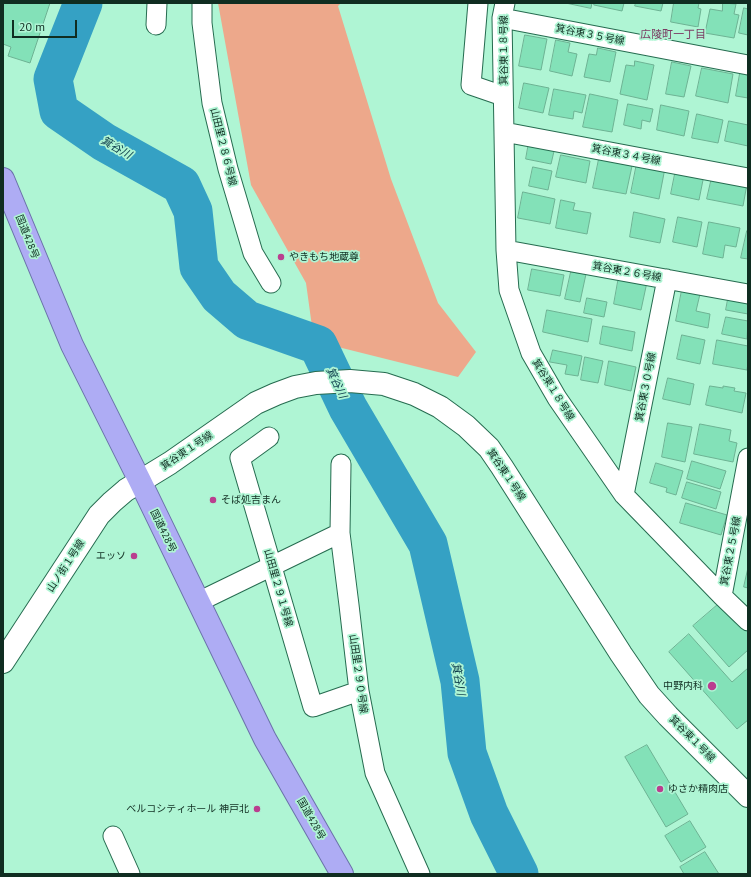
<!DOCTYPE html>
<html>
<head>
<meta charset="utf-8">
<style>
  body { margin:0 }
  #map { position:relative; width:751px; height:877px; overflow:hidden; background:#aff5d4; font-family:"PT Sans",sans-serif }
  canvas { display:block }
  .frame { position:absolute; inset:0; border:4px solid #102d21; pointer-events:none }
  .scale { position:absolute; left:12px; top:20px; width:65px; height:18px; box-sizing:border-box; border:2px solid #102d21; border-top:0; padding-left:5px; font-size:12px; line-height:14px; white-space:nowrap; color:#102d21; -webkit-text-stroke:3px #aff5d4; paint-order:stroke }
</style>
</head>
<body>
<div id="map">
<canvas width="751" height="877"></canvas>
<div class="frame"></div>
<div class="scale">20 m</div>
</div>
<script>
const ctx = document.querySelector('canvas').getContext('2d');
ctx.lineJoin = 'round';
function fill(path, color) { ctx.fillStyle = color; ctx.fill(path, 'evenodd'); }
function trace(path, color, width, dash) { ctx.strokeStyle = color; ctx.lineWidth = width; ctx.lineCap = dash ? 'butt' : 'round'; ctx.setLineDash(dash || []); ctx.stroke(path); }
function label(font, color, halo, rows, align = 'center') {
  ctx.font = font + ' "PT Sans","Noto Sans JP",sans-serif'; ctx.lineWidth = 3.5; ctx.setLineDash([]); ctx.textBaseline = 'middle'; ctx.strokeStyle = halo; ctx.fillStyle = color; for (const [text, x, y, turn = 0] of rows) {
    ctx.save(); ctx.translate(x, y); ctx.rotate((+turn || 0) * Math.PI / 180); ctx.textAlign = isNaN(turn) ? turn : align; if (halo) ctx.strokeText(text, 0, 0); ctx.fillText(text, 0, 0); ctx.restore();
  }
}
fill(new Path2D(`
  M218 3H341L338 6 391 179 438 303 476 352 458 377 314 341 306 283 251 185Z`), '#eda88b');
trace(new Path2D(`
  M83 3 53 79 59 111 104 142 181 185 193 211 199 267 219 296 247 320 318 345 348 408 428 544 460 681 467 753 489 814 519 874`), '#35a1c4', 39);
const building = new Path2D(`
  M3 3H50L30 63 8 56 11 47 3 44Z
  M566 3H592L591 8Z
  M595 3H624L622 11 594 5Z
  M636 3H663L661 11 635 6Z
  M674 3H699L698 8 701 9 698 27 671 22Z
  M723 3 736 4 734 14 739 15 734 38 705 33 710 9 722 11Z
  M744 8 748 9V35L739 33Z
  M525 35 547 39 541 70 519 66Z
  M556 40 570 43 568 52 577 54 572 76 550 71Z
  M598 48 616 52 610 82 584 77 589 54 596 55Z
  M635 61 654 65 647 100 620 94 626 65 634 66Z
  M672 62 691 66 684 97 666 94Z
  M702 68 733 74 728 103 696 96Z
  M741 68 748 70V98L736 96Z
  M524 83 549 88 543 113 519 108Z
  M554 89 586 95 582 113 574 111 573 119 549 115Z
  M590 94 618 100 612 132 583 127Z
  M628 104 653 109 650 122 642 120 641 129 624 125Z
  M661 105 689 111 684 136 657 130Z
  M697 114 723 120 718 143 692 138Z
  M729 121 748 125V146L725 141Z
  M529 142 555 147 551 164 526 159Z
  M561 155 590 161 586 183 556 177Z
  M599 159 632 166 626 194 593 188Z
  M637 163 665 168 659 199 631 193Z
  M533 167 552 171 548 190 529 186Z
  M676 169 704 175 699 200 671 194Z
  M712 177 747 184 743 206 707 199Z
  M523 192 555 199 550 224 518 218Z
  M561 200 575 203 573 210 591 213 587 234 556 228Z
  M634 212 665 219 660 243 630 237Z
  M678 217 702 222 697 247 673 242Z
  M709 222 740 228 736 247 725 245 723 258 703 254Z
  M747 231 748 232V259L741 258Z
  M532 269 564 275 560 296 528 290Z
  M571 272 586 274 580 302 565 299Z
  M619 276 647 282 641 310 614 304Z
  M682 290 700 294 696 311 710 314 708 328 676 321Z
  M729 294 748 298V314L726 310Z
  M587 298 607 302 604 317 584 313Z
  M547 310 592 319 588 342 543 332Z
  M726 317 748 321 747 339 722 334Z
  M603 326 635 332 632 351 600 344Z
  M682 335 705 340 700 364 677 359Z
  M717 340 748 346V363L747 370 713 364Z
  M553 350 582 356 578 376 565 374 567 365 550 362Z
  M585 357 603 361 598 383 581 380Z
  M609 361 636 367 631 391 605 385Z
  M668 378 694 384 690 405 663 399Z
  M710 386 723 388V386L735 388 734 391 746 393 742 413 706 405Z
  M668 423 692 427 685 462 662 457Z
  M700 424 731 430 729 441 737 443 733 462 694 454Z
  M692 461 726 471 720 489 687 479Z
  M656 463 683 471 676 495 666 492 667 488 650 483Z
  M687 482 721 492 716 509 682 498Z
  M686 503 727 515 721 535 680 523Z
  M748 568V588L744 587Z
  M721 602 748 632V650L729 667 693 626Z
  M689 634 732 682 748 668V720L737 729 669 652Z
  M647 745 688 814 666 827 625 757Z
  M690 821 706 847 681 862 665 836Z
  M705 852 719 874H684L680 867Z`);
fill(building, '#83e1b8');
trace(building, '#6db293', 1);
const minor = new Path2D(`
  M202 3V23L212 103 228 169 253 253 271 283
  M478 3 471 85 503 96
  M505 3 502 18 506 250 509 290 531 353 557 398 624 495 722 596 748 621
  M502 18 748 65
  M156 25 157 3
  M504 132 748 178
  M506 250 748 294
  M269 437 240 458 313 707 359 691
  M341 464 340 533 349 605 359 691 375 773 420 874
  M624 495 667 279
  M722 596 748 458
  M198 602 340 533
  M113 836 130 874`);
const tertiary = new Path2D(`
  M3 662 99 515 112 502 126 490 170 463 256 403 276 394 295 387 316 383 350 381 384 384 414 394 440 407 466 426 489 448 502 467 621 654 649 695 668 716 748 796`);
const trunk = new Path2D(`
  M3 179 72 345 140 481 265 739 342 874`);
trace(minor, '#266c50', 21);
trace(tertiary, '#266c50', 24);
trace(trunk, '#6a72a9', 24);
trace(minor, '#fff', 19);
trace(tertiary, '#fff', 22);
trace(trunk, '#aeacf4', 22);
for (const [x, y, r, color] of [
  [281,257,4,"#ba3e8f"],
  [213,500,4,"#ba3e8f"],
  [134,556,4,"#ba3e8f"],
  [712,686,5,"#ba3e8f"],
  [660,789,4,"#ba3e8f"],
  [257,809,4,"#ba3e8f"]
]) { const dot = new Path2D(); dot.arc(x, y, r, 0, 2 * Math.PI); ctx.fillStyle = color; ctx.fill(dot); trace(dot, '#aff5d4', 1.5); }
label('10px', '#102d21', '#aff5d4', [
  ["箕谷東３５号線",590,35,11],
  ["箕谷東１８号線",504,50,-90],
  ["山田里２８６号線",223,147,76],
  ["箕谷東３４号線",626,155,11],
  ["国道428号",27,237,68],
  ["箕谷東２６号線",627,272,10],
  ["箕谷東３０号線",646,387,-79],
  ["箕谷東１８号線",553,390,58],
  ["箕谷東１号線",187,451,-34],
  ["箕谷東１号線",506,475,56],
  ["国道428号",163,531,64],
  ["箕谷東２５号線",731,551,-79],
  ["山ノ街１号線",66,566,-57],
  ["山田里２９１号線",278,588,74],
  ["山田里２９０号線",358,674,82],
  ["箕谷東１号線",692,739,45],
  ["国道428号",311,819,60]
]);
label('10px', '#102d21', '#aff5d4', [
  ["やきもち地蔵尊",289,257],
  ["そば処吉まん",221,500],
  ["エッソ",126,556,"right"],
  ["中野内科",703,686,"right"],
  ["ゆさか精肉店",668,789],
  ["ベルコシティホール 神戸北",249,809,"right"]
], 'left');
label('11px', '#7b3c63', '#aff5d4', [
  ["広陵町一丁目",673,35]
]);
label('italic 11px', '#0c3b4b', '#aff5d4', [
  ["箕谷川",116,148,30],
  ["箕谷川",336,383,64],
  ["箕谷川",458,679,80]
]);
</script>
</body>
</html>
